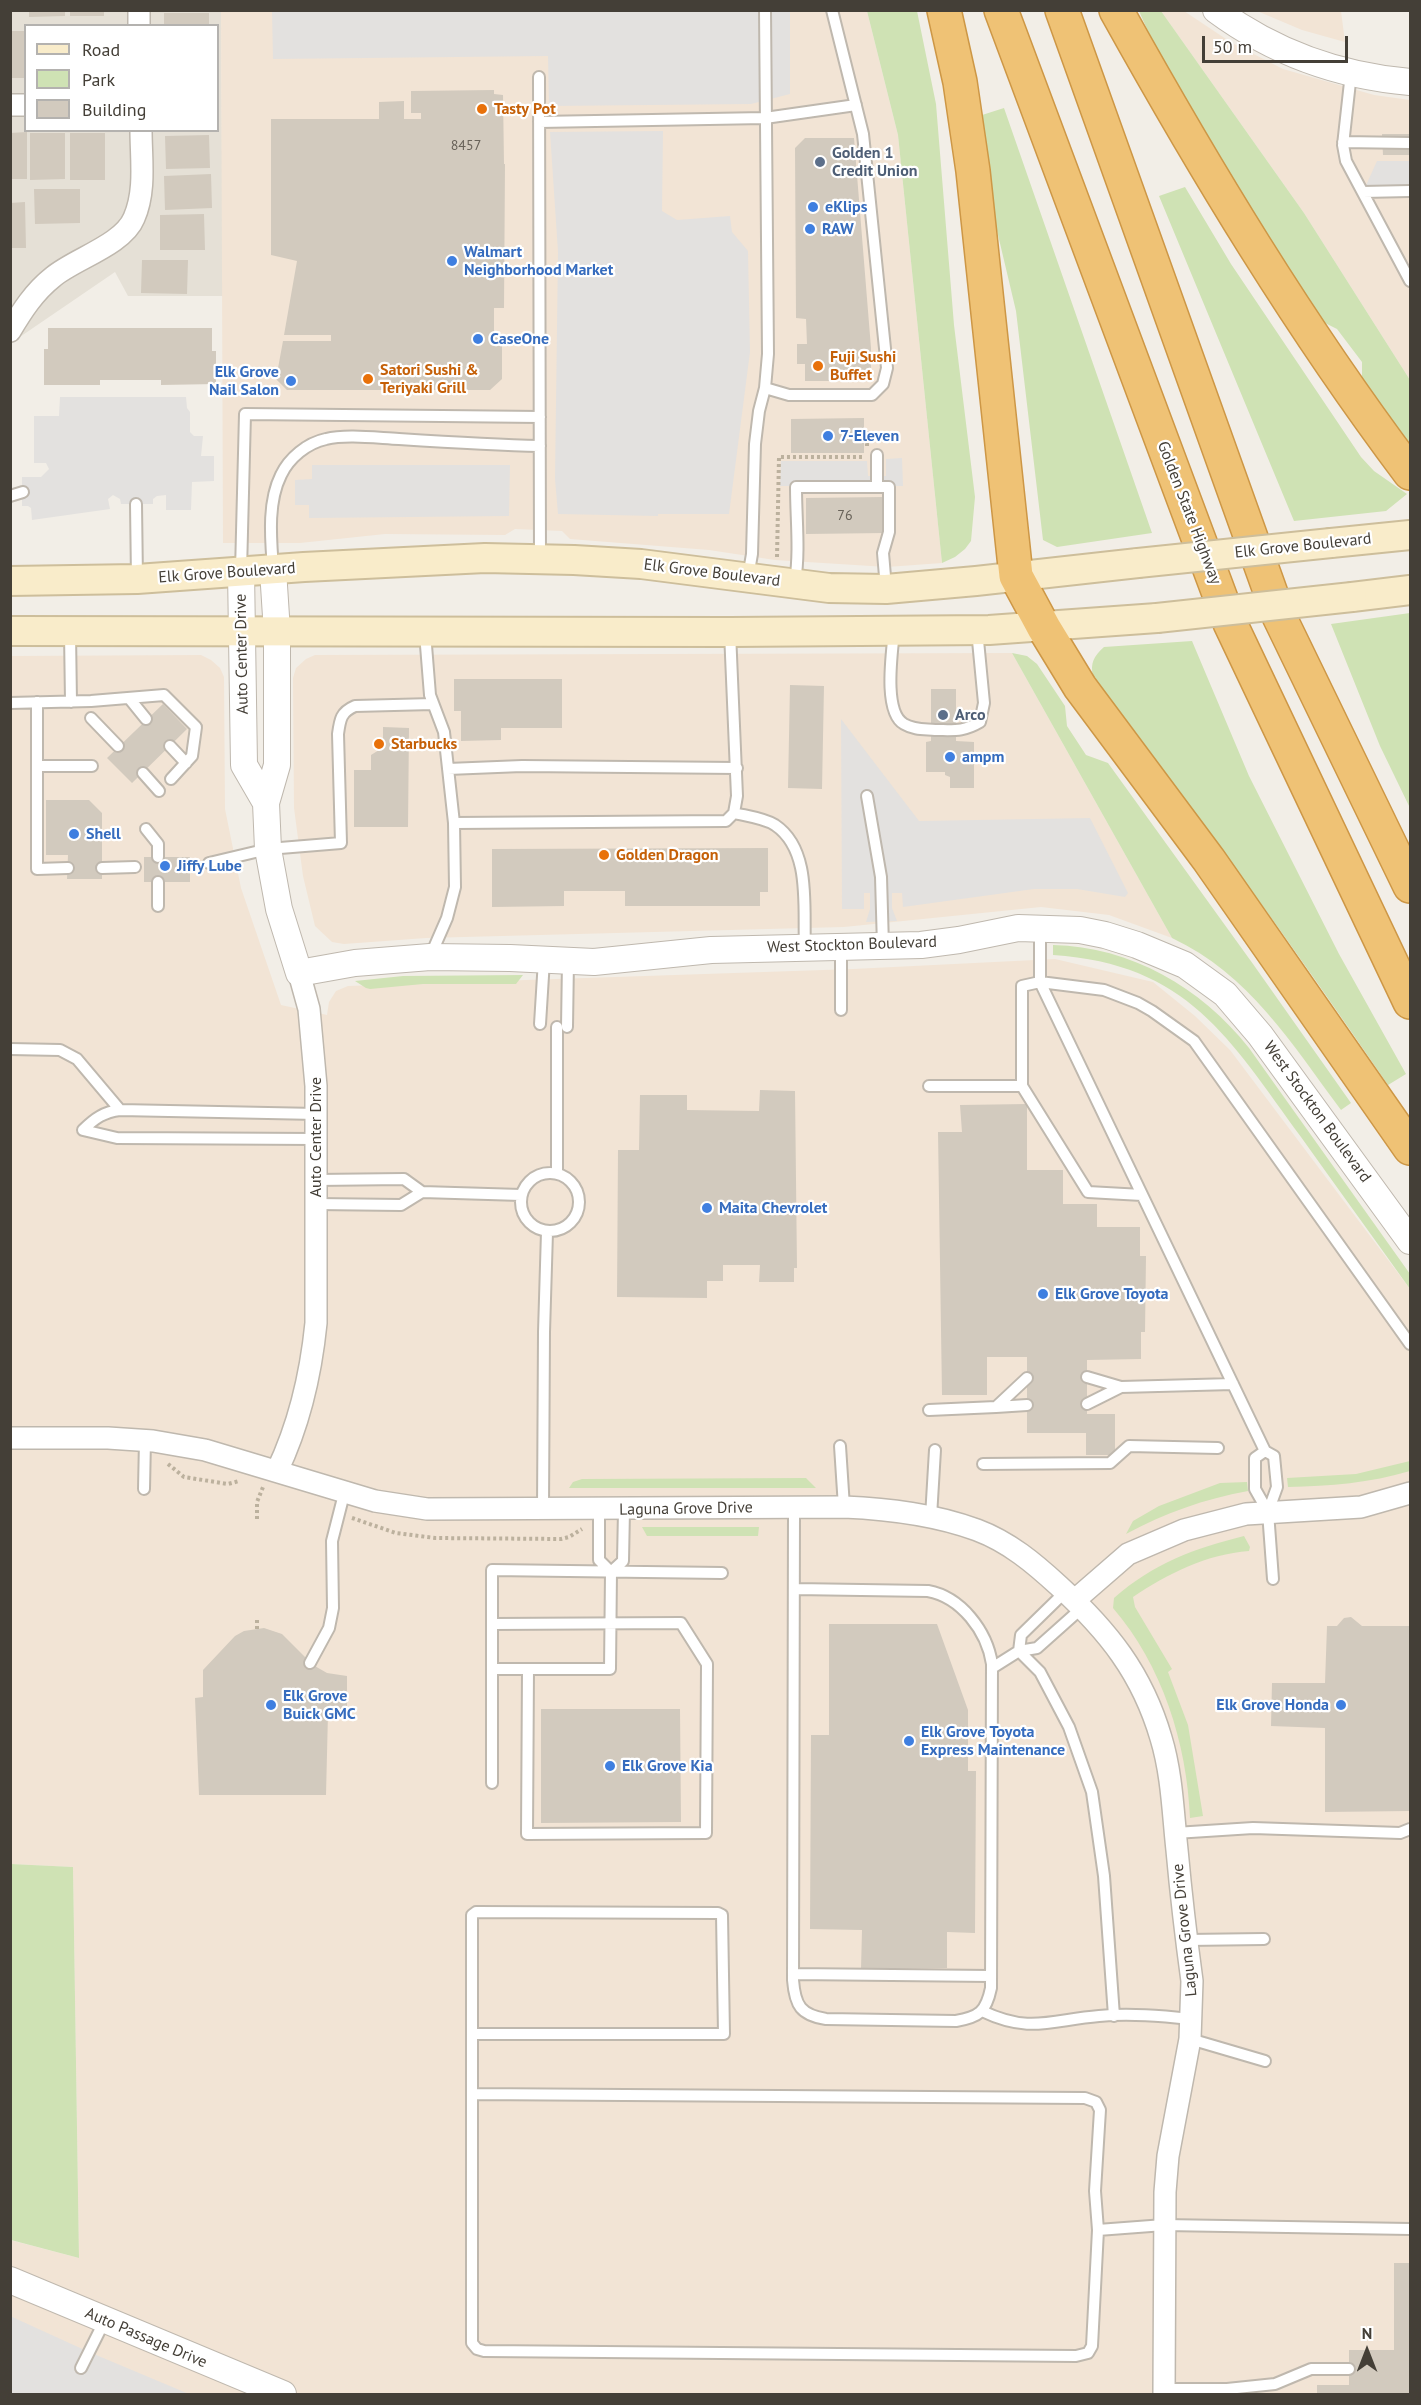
<!DOCTYPE html>
<html>
<head>
<meta charset="utf-8">
<style>
  body { margin:0 }
  #map { position:relative; width:1421px; height:2405px; overflow:hidden; background:#f2eee7; font-family:"PT Sans",sans-serif }
  canvas { display:block }
  .frame { position:absolute; inset:0; border:12px solid #443f37; pointer-events:none }
  .legend { position:absolute; left:24px; top:24px; width:195px; height:108px; box-sizing:border-box; background:#fff; border:2px solid #b4b2af; margin:0; padding:8px 10px; list-style:none; font-size:18px; color:#443f37 }
  .legend li { display:flex; align-items:center; gap:12px; height:30px }
  .legend b { width:30px; border:2px solid #b4b2af }
  .north { position:absolute; left:1337px; top:2321px; width:60px; height:60px; -webkit-text-stroke:4px #fff; paint-order:stroke; rotate:0deg; font-size:16px; font-weight:700; line-height:24px; text-align:center; color:#443f37 }
  .north::after { content:''; display:block; margin:auto; width:21px; height:27px; background:#443f37; clip-path:polygon(50% 0,100% 100%,50% 72%,0 100%) }
  .scale { position:absolute; left:1202px; top:36px; width:146px; height:27px; box-sizing:border-box; border:3px solid #443f37; border-top:0; padding-left:8px; font-size:18px; line-height:21px; white-space:nowrap; color:#443f37; -webkit-text-stroke:4px #fff; paint-order:stroke }
</style>
</head>
<body>
<div id="map">
<canvas width="1421" height="2405"></canvas>
<div class="frame"></div>
<ul class="legend">
<li><b style="height:8px;background:#f9ecca"></b>Road</li>
<li><b style="height:16px;background:#cfe2b4"></b>Park</li>
<li><b style="height:16px;background:#d2cabe"></b>Building</li>
</ul>
<div class="north">N</div>
<div class="scale">50 m</div>
</div>
<script>
const ctx = document.querySelector('canvas').getContext('2d');
ctx.lineJoin = 'round';
function fill(path, color) { ctx.fillStyle = color; ctx.fill(path, 'evenodd'); }
function trace(path, color, width, dash) { ctx.strokeStyle = color; ctx.lineWidth = width; ctx.lineCap = dash ? 'butt' : 'round'; ctx.setLineDash(dash || []); ctx.stroke(path); }
function label(font, color, halo, rows, align = 'center') {
  ctx.font = font + ' "PT Sans",sans-serif'; ctx.lineWidth = 4.5; ctx.setLineDash([]); ctx.textBaseline = 'middle'; ctx.strokeStyle = halo; ctx.fillStyle = color; for (const [text, x, y, turn = 0] of rows) {
    ctx.save(); ctx.translate(x, y); ctx.rotate((+turn || 0) * Math.PI / 180); ctx.textAlign = isNaN(turn) ? turn : align; if (halo) ctx.strokeText(text, 0, 0); ctx.fillText(text, 0, 0); ctx.restore();
  }
}
fill(new Path2D(`
  M11 11H221L223 296H128L115 272 11 343ZM26 26H218V130H26Z`), '#e5e0d6');
fill(new Path2D(`
  M221 11H867L898 135 942 563 887 567 775 560 709 550 570 539 562 531 515 529 505 535 385 534 300 543H223Z
  M1161 11H1184L1232 43 1283 69 1374 95 1410 100V380L1304 213Z
  M1257 11H1341L1345 42 1302 30Z
  M1012 653 1172 938 1109 915 1041 907 844 927 426 938 344 944 332 942 315 926 303 876 294 808 293 678 296 668 306 659 315 655Z
  M201 655 211 660 220 668 224 677 225 809 241 888 281 1005 327 1015 329 1002 336 991 348 986 853 969 1055 959 1153 982 1195 1016 1230 1050 1410 1289V2394H11L10 2240 79 2258 73 1867 10 1864 11 656Z`), '#f2e4d5');
fill(new Path2D(`
  M867 11H917L936 104 954 325 975 497 971 541 965 549 955 557 942 563 898 135Z
  M1139 11H1161L1304 213 1410 380V454L1362 380V362L1337 329 1317 319 1169 79Z
  M1004 108 1152 533 1057 547 1043 540 1016 311 994 218 979 116Z
  M1185 187 1231 264 1361 457 1374 471 1407 494 1386 511 1294 521 1159 196Z
  M1410 613V808L1380 746 1331 624Z
  M1192 641 1249 776 1339 954 1406 1074 1388 1085C1293 946 1195 810 1093 676 1090 663 1094 656 1104 647Z
  M1012 653 1027 656 1037 664 1065 706 1067 726 1086 755 1108 763 1253 964 1351 1103 1341 1110C1292 1044 1249 974 1172 938Z
  M1053 945C1131 947 1201 987 1249 1048L1410 1274V1289C1374 1238 1337 1188 1301 1137 1229 1038 1188 964 1053 955Z
  M523 975 516 984H423L370 989 366 988 355 981 403 976Z
  M1410 1461V1471C1370 1483 1330 1486 1288 1487L1287 1478 1356 1474Z
  M806 1478 816 1488H569L573 1482 582 1479Z
  M1247 1482 1248 1491C1204 1499 1165 1513 1126 1534L1133 1521 1159 1506 1220 1483Z
  M642 1527H759L758 1536H647Z
  M1244 1536 1250 1547 1249 1551C1207 1554 1167 1574 1133 1597L1135 1607 1172 1669 1168 1672 1188 1725 1203 1816 1190 1818C1187 1743 1162 1665 1113 1608L1114 1598C1154 1563 1193 1549 1244 1536Z
  M11 1864 73 1867 79 2258 11 2240Z`), '#cfe2b4');
fill(new Path2D(`
  M272 11H790V94L751 104 549 106 548 56 273 59Z
  M663 131 662 211 677 220 730 216 732 232 748 251 750 352 729 514H658V516L558 514 555 479 558 252 550 132Z
  M1377 161H1410V191L1363 192Z
  M60 397H186L187 408 190 412V432L194 436H203L201 456H214V481L192 482 191 510H166V495L157 496 153 499V504H121L120 499 113 495 108 499 110 509 32 520 31 508 28 506H22V477H41L49 469 46 463H34V416H59Z
  M902 458 903 486H780L781 461H867L868 476H886V459Z
  M312 465H510L509 516 309 518V505H295V480L312 479Z
  M841 719 919 821 1090 818 1128 893 1125 897 1077 889H1034L903 907 902 893H892V908L897 921 866 922 870 909V893H864V909H842Z
  M10 2316 89 2352 189 2394H11Z`), '#e3e1df');
fill(new Path2D(`
  M29 10H65V16L29 17Z
  M70 10H104V16H70Z
  M164 13H209V26H164Z
  M10 31H24V78H10Z
  M494 90V94L503 95 504 164H505L504 308H494V334L502 335V379L490 390H287L276 379 283 341H331V335H284L297 261 271 255V119H379V102L404 101V119H421V113H411V91Z
  M27 132V179H10V133Z
  M30 133H65V179L30 180Z
  M70 133H105V180H70Z
  M1382 134H1410V155H1383Z
  M209 135 210 168 166 169 165 136Z
  M805 138H854L871 348V381H805V364H797V344H807L806 319 796 318 795 148Z
  M211 174 212 208 165 210 164 176Z
  M34 189H80V223L35 224Z
  M25 202 26 248H10V203Z
  M204 214 205 250H160V215Z
  M142 260H188L187 294 141 293Z
  M48 328H212V351H216V384L161 385V380H100V385H44V349H48Z
  M864 418V453H791V419Z
  M884 497 885 533 806 534V498Z
  M454 679H562V728H501V740L461 741V711H454Z
  M790 685 824 686 822 789 788 788Z
  M931 689H956V741L974 742V788H950V777L945 775V772H926V742L931 741Z
  M163 704 187 729 132 783 107 758Z
  M383 727 409 728 408 827H354V770H371V755L379 750 383 741Z
  M46 800H89L102 813V879H67L68 855H46Z
  M768 848V892H760V906H625V891H564V906L492 907V849Z
  M144 857H190V882H144Z
  M760 1090 795 1091 797 1268H794V1282H759L760 1265H723V1281H707V1298L617 1297 618 1150H639L640 1095H687V1110L759 1111Z
  M1027 1104V1170H1063V1204H1097V1227H1140V1256H1146L1145 1332H1141V1359L1087 1360V1414H1115V1455H1086V1433H1027V1357H987V1395H942L938 1132H962L960 1105Z
  M1351 1617 1362 1626H1410V1811L1325 1812V1728L1271 1726 1272 1683H1325L1327 1626H1337L1344 1618Z
  M829 1624H937L968 1710V1771H976L975 1933 947 1932V1968L861 1969 862 1930 810 1929 811 1735H829Z
  M264 1628 282 1634 313 1665 327 1673 347 1676V1712L328 1713 326 1795H199L195 1698 203 1697V1670L235 1636 244 1631Z
  M541 1709H680L681 1822 541 1823Z
  M1394 2263H1410V2394H1317V2385H1349V2350H1394Z`), '#d2cabe');
const service = new Path2D(`
  M1351 73 1343 145 1346 161 1410 281
  M539 77 540 559
  M539 122 765 118 856 105
  M1343 142 1410 143
  M1363 192 1410 191
  M765 388 789 395H872L883 384 887 368 863 134 832 10
  M877 455V487
  M10 496 23 492
  M136 504 137 579
  M273 569C271 540 267 503 281 475 289 458 307 443 326 439 346 434 377 438 399 439 446 442 493 445 540 446
  M241 571 245 414 540 417
  M748 577 752 554 755 444 759 411 765 388 768 354 765 10
  M795 582C800 551 796 519 796 487H889V532L883 553 886 588
  M894 631C892 653 883 712 904 724 914 730 924 729 935 730 954 730 963 732 980 722L984 703 977 630
  M70 633 71 702
  M425 633 430 695 444 732 454 823 455 887 447 918 430 957
  M129 698 146 719
  M37 702V869L68 868
  M10 703 91 701 164 695 196 727 192 756 171 779
  M91 718 118 746
  M170 746 186 763
  M37 766H92
  M448 769 522 766 737 768
  M143 773 159 791
  M867 796 881 877 883 946
  M734 813C746 816 764 818 775 825 812 850 803 908 805 947
  M454 823 726 821 734 813 737 796 730 632
  M146 829 158 844V857
  M209 863 268 849 341 843 338 734C340 719 341 712 355 706L433 704
  M102 868 135 867
  M158 906V882
  M1040 928V982L1265 1451
  M841 947V1010
  M540 1024 544 960
  M567 1027 568 961
  M10 1049 60 1050 77 1059 120 1110
  M929 1086H1022V986L1040 982 1104 990 1138 1003 1152 1011 1194 1041 1410 1344
  M1022 1086 1088 1192 1142 1195
  M317 1114 120 1110C104 1112 95 1118 83 1130L117 1138 317 1139
  M521 1202a29 29 0 1 1 58 0a29 29 0 1 1-58 0Z
  M557 1174V1027
  M316 1180 404 1179 422 1192 401 1205 316 1204
  M422 1192 521 1195
  M1087 1377 1121 1387 1233 1384
  M1087 1404 1121 1387
  M996 1407 1027 1405
  M929 1410 996 1407 1027 1378
  M840 1446 844 1507
  M983 1464 1110 1463 1129 1446 1218 1448
  M144 1489 145 1440
  M794 1508 793 1980C795 2006 801 2015 826 2019L956 2021C979 2017 986 2012 991 1988L992 1664C987 1631 961 1597 928 1591L795 1589
  M543 1509 544 1332 547 1232
  M599 1509V1560L611 1572 623 1561 624 1510
  M1268 1512 1255 1489V1458L1265 1451 1274 1456 1277 1487 1268 1512 1273 1579
  M931 1517 935 1450
  M1065 1592 1021 1635 1019 1651 1037 1648 1083 1607
  M492 1624 681 1623 707 1664 706 1833 527 1834 528 1669
  M310 1663 329 1628 333 1608 332 1541 344 1494
  M992 1668 1019 1651 1040 1672 1069 1727 1092 1792 1104 1876 1114 2016
  M492 1669H610L611 1572
  M492 1783V1570L722 1573
  M1175 1833 1253 1828 1400 1833 1410 1829
  M1187 1940 1264 1939
  M793 1974 991 1976
  M982 2011C1030 2034 1051 2020 1099 2016 1129 2013 1162 2016 1192 2019
  M472 2034H724L722 1915 718 1913 476 1912 472 1915V2343L477 2349 484 2351 1076 2356 1088 2353 1092 2346 1098 2230 1164 2225 1410 2229
  M1190 2039 1265 2061
  M472 2094 1085 2098 1096 2102 1100 2110 1095 2191 1098 2230
  M81 2368 105 2320
  M1164 2389H1227L1275 2384 1311 2369H1349`);
const minor = new Path2D(`
  M139 10V26
  M10 105H26
  M10 331C22 311 34 292 53 277 74 259 123 245 134 218 146 191 141 159 141 130
  M10 1438H108L153 1441 205 1450 375 1501 427 1509 844 1507C889 1509 934 1514 977 1530 1009 1542 1034 1563 1059 1586 1108 1631 1142 1673 1161 1738 1172 1774 1173 1813 1177 1850 1181 1894 1186 1937 1192 1981L1190 2039 1168 2156 1165 2192 1164 2394
  M277 1471C299 1425 311 1373 316 1323V1086L309 1009 299 973
  M1075 1600 1128 1554 1184 1530 1246 1514 1361 1507 1410 1493`);
const tertiary = new Path2D(`
  M1216 10C1273 52 1340 76 1410 82
  M273 570 277 632V765L266 803 268 849 279 909 299 973 355 963 430 957 510 958 594 962 711 950 921 945 959 940 1018 928 1080 930 1105 935 1137 945 1185 965 1225 994 1260 1035 1410 1241
  M241 571 244 765 266 803
  M10 2280 283 2394`);
const secondary = new Path2D(`
  M1331 543 1410 535
  M10 581 137 579 304 567 485 558 574 560 641 564 829 588 886 589 976 581 1138 563
  M1352 597 1410 590
  M10 631 730 632 989 630 1157 618`);
const motorway = new Path2D(`
  M944 10 960 82 973 171 1016 576 1044 628 1080 687 1209 860 1410 1148
  M1001 10 1230 623 1410 1002
  M1062 10 1279 616 1410 886
  M1116 10C1205 170 1300 327 1410 473`);
trace(service, '#bfb8ae', 14);
trace(minor, '#bfb8ae', 24);
trace(tertiary, '#bfb8ae', 28);
trace(secondary, '#cdbe9b', 32);
trace(motorway, '#cd9746', 36);
trace(new Path2D(`
  M867 446V428
  M777 557 779 457H864
  M168 1464 184 1477 228 1484 239 1481
  M352 1518 396 1533 435 1538 561 1539 569 1537 582 1529
  M257 1519V1502L263 1487
  M257 1620V1629`), '#bcb19e', 4, [3, 3]);
trace(service, '#fff', 10);
trace(minor, '#fff', 21);
trace(tertiary, '#fff', 26);
trace(secondary, '#f9ecca', 28);
trace(motorway, '#efc275', 33);
const secondaryBridge = new Path2D(`
  M1138 563 1331 543
  M1157 618 1352 597`);
trace(secondaryBridge, '#cdbe9b', 32, []);
trace(secondaryBridge, '#f9ecca', 28);
for (const [x, y, r, color] of [
  [482,109,6,"#e8710a"],
  [820,162,6,"#5c6f8a"],
  [813,207,6,"#3f7fe0"],
  [810,229,6,"#3f7fe0"],
  [452,261,6,"#3f7fe0"],
  [478,339,6,"#3f7fe0"],
  [818,366,6,"#e8710a"],
  [368,379,6,"#e8710a"],
  [291,381,6,"#3f7fe0"],
  [828,436,6,"#3f7fe0"],
  [943,715,6,"#5c6f8a"],
  [379,744,6,"#e8710a"],
  [950,757,6,"#3f7fe0"],
  [74,834,6,"#3f7fe0"],
  [604,855,6,"#e8710a"],
  [165,866,6,"#3f7fe0"],
  [707,1208,6,"#3f7fe0"],
  [1043,1294,6,"#3f7fe0"],
  [271,1705,6,"#3f7fe0"],
  [1341,1705,6,"#3f7fe0"],
  [909,1741,6,"#3f7fe0"],
  [610,1766,6,"#3f7fe0"]
]) { const dot = new Path2D(); dot.arc(x, y, r, 0, 2 * Math.PI); ctx.fillStyle = color; ctx.fill(dot); trace(dot, '#fff', 2); }
label('14px', '#686259', null, [
  ["8457",466,146],
  ["76",845,516]
]);
label('bold 16px', '#c56008', '#fff', [
  ["Tasty Pot",494,109],
  ["Fuji Sushi",830,357],
  ["Buffet",830,375],
  ["Satori Sushi &",380,370],
  ["Teriyaki Grill",380,388],
  ["Starbucks",391,744],
  ["Golden Dragon",616,855]
], 'left');
label('bold 16px', '#4e5e75', '#fff', [
  ["Golden 1",832,153],
  ["Credit Union",832,171],
  ["Arco",955,715]
], 'left');
label('bold 16px', '#366cbe', '#fff', [
  ["eKlips",825,207],
  ["RAW",822,229],
  ["Walmart",464,252],
  ["Neighborhood Market",464,270],
  ["CaseOne",490,339],
  ["Elk Grove",279,372,"right"],
  ["Nail Salon",279,390,"right"],
  ["7-Eleven",840,436],
  ["ampm",962,757],
  ["Shell",86,834],
  ["Jiffy Lube",177,866],
  ["Maita Chevrolet",719,1208],
  ["Elk Grove Toyota",1055,1294],
  ["Elk Grove",283,1696],
  ["Buick GMC",283,1714],
  ["Elk Grove Honda",1329,1705,"right"],
  ["Elk Grove Toyota",921,1732],
  ["Express Maintenance",921,1750],
  ["Elk Grove Kia",622,1766]
], 'left');
label('16px', '#443f37', '#fff', [
  ["Golden State Highway",1189,513,69],
  ["Elk Grove Boulevard",1303,546,-6],
  ["Elk Grove Boulevard",227,573,-4],
  ["Elk Grove Boulevard",712,573,7],
  ["Auto Center Drive",242,654,-91],
  ["West Stockton Boulevard",852,945,-2],
  ["West Stockton Boulevard",1317,1112,54],
  ["Auto Center Drive",316,1137,-90],
  ["Laguna Grove Drive",686,1509,-1],
  ["Laguna Grove Drive",1185,1930,-96],
  ["Auto Passage Drive",146,2338,23]
]);
</script>
</body>
</html>
